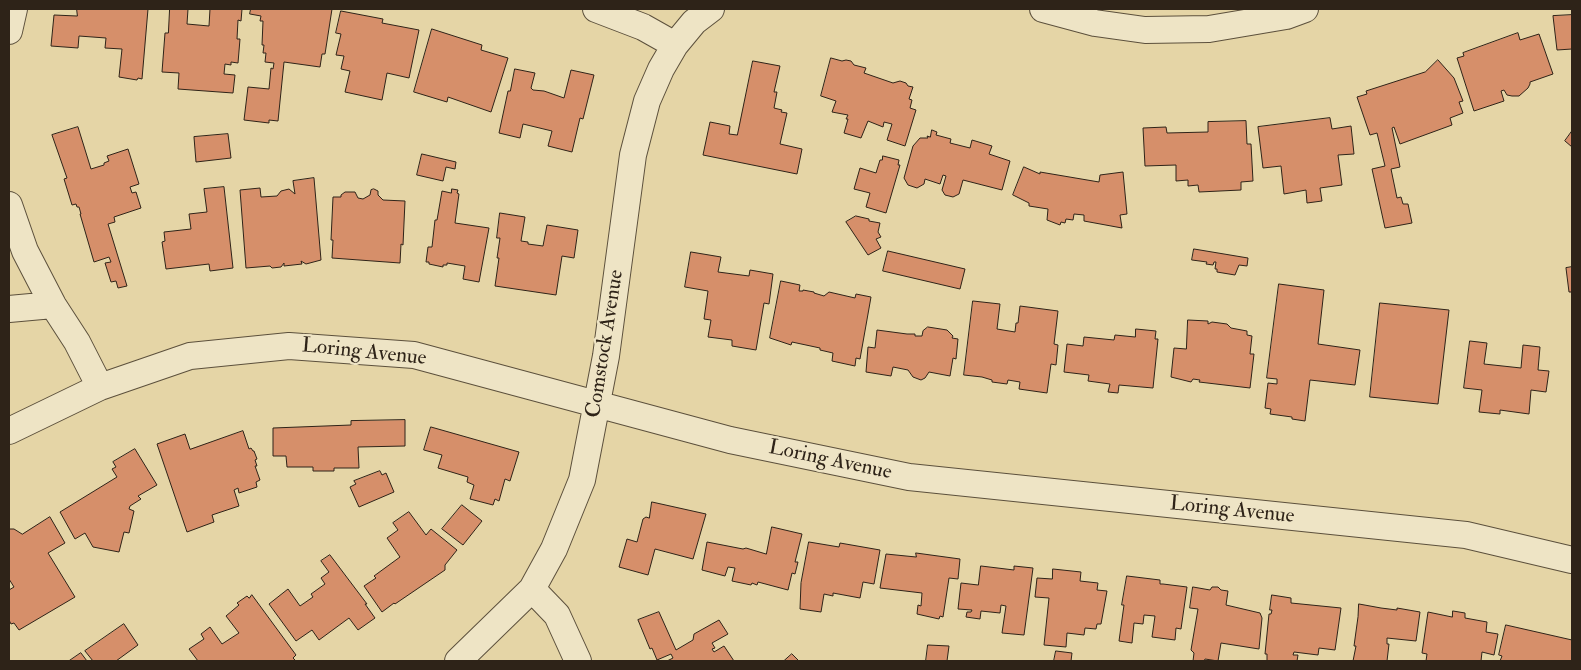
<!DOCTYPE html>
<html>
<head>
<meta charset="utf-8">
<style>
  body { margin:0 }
  #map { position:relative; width:1581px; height:670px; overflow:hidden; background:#e5d5a6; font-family:"IM FELL Double Pica",serif }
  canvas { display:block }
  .frame { position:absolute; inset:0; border:10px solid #2e2318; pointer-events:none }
</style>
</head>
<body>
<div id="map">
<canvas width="1581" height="670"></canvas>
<div class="frame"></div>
</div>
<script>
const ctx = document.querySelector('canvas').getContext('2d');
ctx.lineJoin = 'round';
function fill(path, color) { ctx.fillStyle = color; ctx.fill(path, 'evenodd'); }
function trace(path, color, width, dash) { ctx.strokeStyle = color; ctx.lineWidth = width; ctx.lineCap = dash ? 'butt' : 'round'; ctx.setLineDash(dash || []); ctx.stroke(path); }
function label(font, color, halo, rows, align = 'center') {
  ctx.font = font + ' "IM FELL Double Pica",serif'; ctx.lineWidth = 4.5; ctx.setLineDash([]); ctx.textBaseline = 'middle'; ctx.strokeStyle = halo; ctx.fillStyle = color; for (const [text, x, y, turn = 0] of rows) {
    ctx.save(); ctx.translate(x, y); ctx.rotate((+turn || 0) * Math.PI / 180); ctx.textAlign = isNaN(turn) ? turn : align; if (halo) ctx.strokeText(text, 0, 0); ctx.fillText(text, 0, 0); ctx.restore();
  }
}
const building = new Path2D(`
  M77 9H148L142 79 138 78 137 80 119 77 122 49 105 48 106 38 79 36 78 48 51 46 54 15 77 16Z
  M170 9H188L187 24 209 26 210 9H242L241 21 238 20 237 39H240L238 63 231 62V65L225 64 224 74 235 75 233 93 178 89 179 73 162 72 165 33H168Z
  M251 9H332L325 54H322L320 67 284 62 278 121 269 120V123L244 120 248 87 269 89 271 68 273 69 274 63 265 62 266 53H263L264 45H262L263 21H260L261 16 250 14Z
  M341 11 383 19 382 23 419 30 409 78 387 73 382 100 345 92 350 71 341 69 344 56 336 55 341 34 336 33Z
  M1572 15V49L1557 50 1553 16Z
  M432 29 482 45 481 50 508 58 491 112 448 97 447 102 414 92Z
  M1518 33 1520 40 1539 34 1553 74 1530 82V84L1528 88 1519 96H1512L1507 95 1504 90 1501 91 1504 101 1474 111 1457 58 1464 56 1463 53Z
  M831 58 842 61 846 60 851 61 854 65 866 68 864 73 893 83 900 81 906 83 908 86 913 87 909 99 912 100 910 108 916 110 905 146 887 140 892 124 884 122 883 127 868 121 861 138 844 133 848 119H846L848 115 832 112 836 101 821 96Z
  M1438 60 1454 78 1463 101 1459 102 1463 113 1450 118 1452 125 1400 144 1394 127 1392 128 1400 167 1391 169 1397 198 1401 197 1403 204H1408L1412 223 1385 228 1372 169 1385 166 1377 133 1370 135 1357 97 1367 94 1366 91 1425 72Z
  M753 61 780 66 774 92H777L774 108 782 110 781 112 787 113 780 144 802 149 797 174 703 155 710 122 730 126 729 134 737 135Z
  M515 69 535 73 531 88 533 90 544 91 564 98 571 70 594 75 583 119 580 118 572 152 548 146 552 131 523 124 520 138 499 133 508 91H510Z
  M1330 118 1332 129 1351 126 1354 154 1338 155 1342 185 1320 188 1322 201 1307 203 1306 190 1284 194 1281 166 1263 168 1258 127Z
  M1246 121 1247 144H1251L1253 181 1241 182V190L1199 192 1198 185 1188 186V180L1176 181V165L1145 166 1143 128 1166 127 1167 133 1208 132V122Z
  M78 127 91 169 104 165V163L109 161 107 156 128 149 139 184 130 187 132 193 136 192 141 208 114 217 115 222 108 224 127 286 118 288 116 281 111 282 105 263 111 262 109 257 94 262 80 214H81L79 207H77L76 204 72 205 64 179 67 178 52 135Z
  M932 130 937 132 936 135 951 139 950 143 970 148 972 140 992 146 989 154 1010 161 1002 190 963 180 959 194 953 197 945 195 942 190 946 176 943 175 940 184 925 179 924 184 917 188 908 185 904 178 913 146 920 138H928L927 136 930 137Z
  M1572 131V147L1565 141Z
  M228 134 231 158 196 162 194 137Z
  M422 154 456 162 455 169 446 167 443 181 417 175Z
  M883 156 899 160 898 165H900L886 213 866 207 870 193 854 189 860 168 876 173 880 160H882Z
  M1024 167 1040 174V172L1099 182 1100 175 1123 172 1127 214 1120 215 1122 228 1084 221V215L1074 214 1073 220 1066 219 1065 223 1061 222 1060 225 1047 220 1048 209 1029 206V203L1013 195Z
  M314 178 321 260 306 264 301 261 302 264 284 266V263L281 267 272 268 270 266 246 268 240 190 260 188 261 197 277 196 281 191 289 189 295 194 293 181Z
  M224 187 233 268 210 271 209 264 166 269 162 242 165 241 164 232 191 229 189 214 207 212 204 189Z
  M374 189 378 191V195L383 200 405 201 403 245 401 244 400 263 332 258 333 240H331L333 197H341V195L345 192H355L358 198 363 199 370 195 371 190Z
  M452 189 458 190 457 193 459 194 455 223 489 228 479 282 463 279 465 266 447 263V265H443V267L429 264V262H426L428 247H432L435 220H437L442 191 451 193Z
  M500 213 525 217 521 241 528 242V244L543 246 547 225 578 230 574 258 562 256 556 295 495 286 499 258H497L500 238H497Z
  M856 216 869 219V221L880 223 878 232 881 237 876 239 881 248 868 255 846 222Z
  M1194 249 1248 258 1247 266 1239 265 1235 275 1217 272V269H1215L1216 262H1214L1213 265 1206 264 1207 262 1192 260Z
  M888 251 965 269 960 289 883 271Z
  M691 252 721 257 718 272 749 276 750 270 773 274 769 304 764 303 756 350 732 346V340L708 337 711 320 704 319 708 291 685 287Z
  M1572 267V292H1569L1566 268Z
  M781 281 800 285 799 291H803V290L814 292V293L824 296 829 292 855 298 856 294 871 297 860 359 856 358 855 366 832 361 833 353 820 350V348L792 342 791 345 770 338Z
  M1279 284 1324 290 1318 344 1360 350 1355 385 1310 380 1305 421 1292 419V417L1270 414 1271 409 1265 408 1268 383 1277 384V379L1267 378Z
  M973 301 1000 304 997 329 1015 332 1016 323H1018L1020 306 1058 311 1054 344 1058 345 1056 365 1051 364 1047 393 1019 389 1020 382 1008 380 1007 384 992 382V380L982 377 964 375Z
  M1380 303 1449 310 1438 404 1370 397Z
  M1188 320 1208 321V324L1212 322 1227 324 1231 328 1247 331V335L1252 336 1250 354H1254L1250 388 1199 382 1200 380 1193 379 1191 382 1171 377 1174 348 1186 349Z
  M928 327 947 330 953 336 952 338 958 339 956 359 953 358 950 376 929 372 925 378 921 380 913 377 908 370 893 367 891 376 866 372 868 347 875 348 877 330 907 334H915V336H922L923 331Z
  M1136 329 1156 331 1155 339H1158L1153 388 1119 385 1118 393 1108 392 1110 384 1088 381 1089 375 1064 372 1067 344 1083 346 1084 337 1114 340 1115 335 1135 337Z
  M1470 341 1487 343 1484 364 1521 368 1523 345 1540 347 1538 370 1549 371 1546 392 1531 390 1529 414 1500 410V414L1479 412 1482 390 1464 388Z
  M405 420V446L358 447 359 468H334V471H313V467H287L286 456H273V428L351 425V421Z
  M431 427 519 452 510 481 505 479 499 501 495 499 493 505 470 499 474 485 467 482 468 477 438 468 442 455 424 450Z
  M243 431 249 449 251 448 253 451H254L257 459 255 460 257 466H255L260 480 256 482 257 487 239 493 238 488 234 490 239 506 212 515 214 522 187 532 157 444 185 434 190 449Z
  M135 449 157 485 138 496 141 499 130 506 129 509 134 511 129 533 124 532 119 552 93 547 85 533 75 539 60 512 117 477 112 469 116 467 113 462Z
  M380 471 382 475 386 473 394 492 359 507 350 487 356 484 354 481Z
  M652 502 706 514 693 559 655 549 648 575 619 567 627 539 637 542 643 519 646 517 649 518Z
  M462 505 482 521 463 545 442 529Z
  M409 512 426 535 431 529 457 550 445 565V570L395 604 394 603 382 612 364 586 376 578 374 576 400 557 387 538 398 530 393 523Z
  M50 517 65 543 48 553 75 597 19 630 14 623 11 624 9 620V590L14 587 9 579V529H14L22 534Z
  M772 527 802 534 795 562H798L795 574 792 573 788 590 758 582 757 585 752 583 751 585 732 581 735 568 728 567 725 576 702 570 707 542 743 549 746 548 766 554Z
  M809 542 839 547 840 543 880 550 874 584 863 582 860 598 833 593V596L824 594 821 612 800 609 801 583Z
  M916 553 960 559 958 579 949 578 943 617 940 616 939 619 917 614 918 605 921 606 922 593 880 588 886 554 916 557Z
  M330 555 367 604H365L375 618 358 630 349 618 319 640 312 630 296 641 269 604 288 589 300 606 313 597 311 594 325 584 321 578 329 572 321 561Z
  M981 566 1014 570V566L1033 568 1024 635 1002 633 1006 606 1001 605 1000 613 981 611 980 619 966 617 967 612H971L972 610 958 609 961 583 978 585Z
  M1053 569 1081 572 1080 581 1098 583 1097 590 1107 591 1101 624H1097L1096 629 1085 628 1084 635 1067 633 1066 647 1044 645 1049 598 1035 597 1037 578 1052 579Z
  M1127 576 1160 580V584H1163L1187 587 1181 629 1176 628 1175 640 1152 637 1155 616 1144 615 1143 624 1134 623 1132 643 1119 641 1124 605H1122Z
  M1193 587 1210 590 1212 587H1218L1221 590 1228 591 1226 605 1260 613 1262 618 1259 649 1221 643 1218 661 1205 659 1204 661H1193L1194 653 1191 650 1198 609 1190 608Z
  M252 595 296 655 293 658 295 660 293 661H198L189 649 204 639 201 634 210 627 222 644 239 633 226 616 239 605 237 603 247 596 249 598Z
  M1272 595 1291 598V603L1341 608 1335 650 1319 648 1318 655 1294 652 1293 655H1298L1297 661H1267V654H1265L1269 614H1271L1272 610H1270Z
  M1359 604 1381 608 1397 610V608L1420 612 1416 641 1387 638V644H1389L1387 661H1353L1356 646H1354L1358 617Z
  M1453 611 1465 613V618L1487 622 1486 632 1498 634 1494 655 1482 652 1481 661H1426L1427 654 1422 653 1428 612 1452 617Z
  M659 612 676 650 693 640 694 634 719 620 728 634 712 643 715 648 712 649 714 652 724 646 734 661H667L673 658 671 654 657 660 652 648 650 649 638 620Z
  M124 624 138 645 116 661H93L85 651Z
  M1506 625 1572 640V661H1500L1502 656 1499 655Z
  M928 645 949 646 947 661H926Z
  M1056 651 1072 653 1071 661H1054Z
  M81 653 87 661H69Z
  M792 654 799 661H784Z`);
fill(building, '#d68f6a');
trace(building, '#2e2318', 1);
const minor = new Path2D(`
  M596 9 643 27 675 45
  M1043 9 1095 23 1145 30 1209 29 1286 16 1305 9
  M9 31 14 9
  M9 205 25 251 53 305 77 342 100 387
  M9 309 53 305
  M9 431 100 387 190 356 289 346 414 355 730 440 909 477 1466 535 1572 560
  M532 589 557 615 578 661
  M458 661 532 589 554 549 582 480 606 356 633 155 647 101 661 69 675 45 694 22 711 9`);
trace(minor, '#5c503c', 28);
trace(minor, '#eee4c5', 26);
label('21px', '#2e2318', '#eee4c5', [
  ["Comstock Avenue",606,344,-81],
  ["Loring Avenue",364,353,6],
  ["Loring Avenue",830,461,12],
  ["Loring Avenue",1232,511,6]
]);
</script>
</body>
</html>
